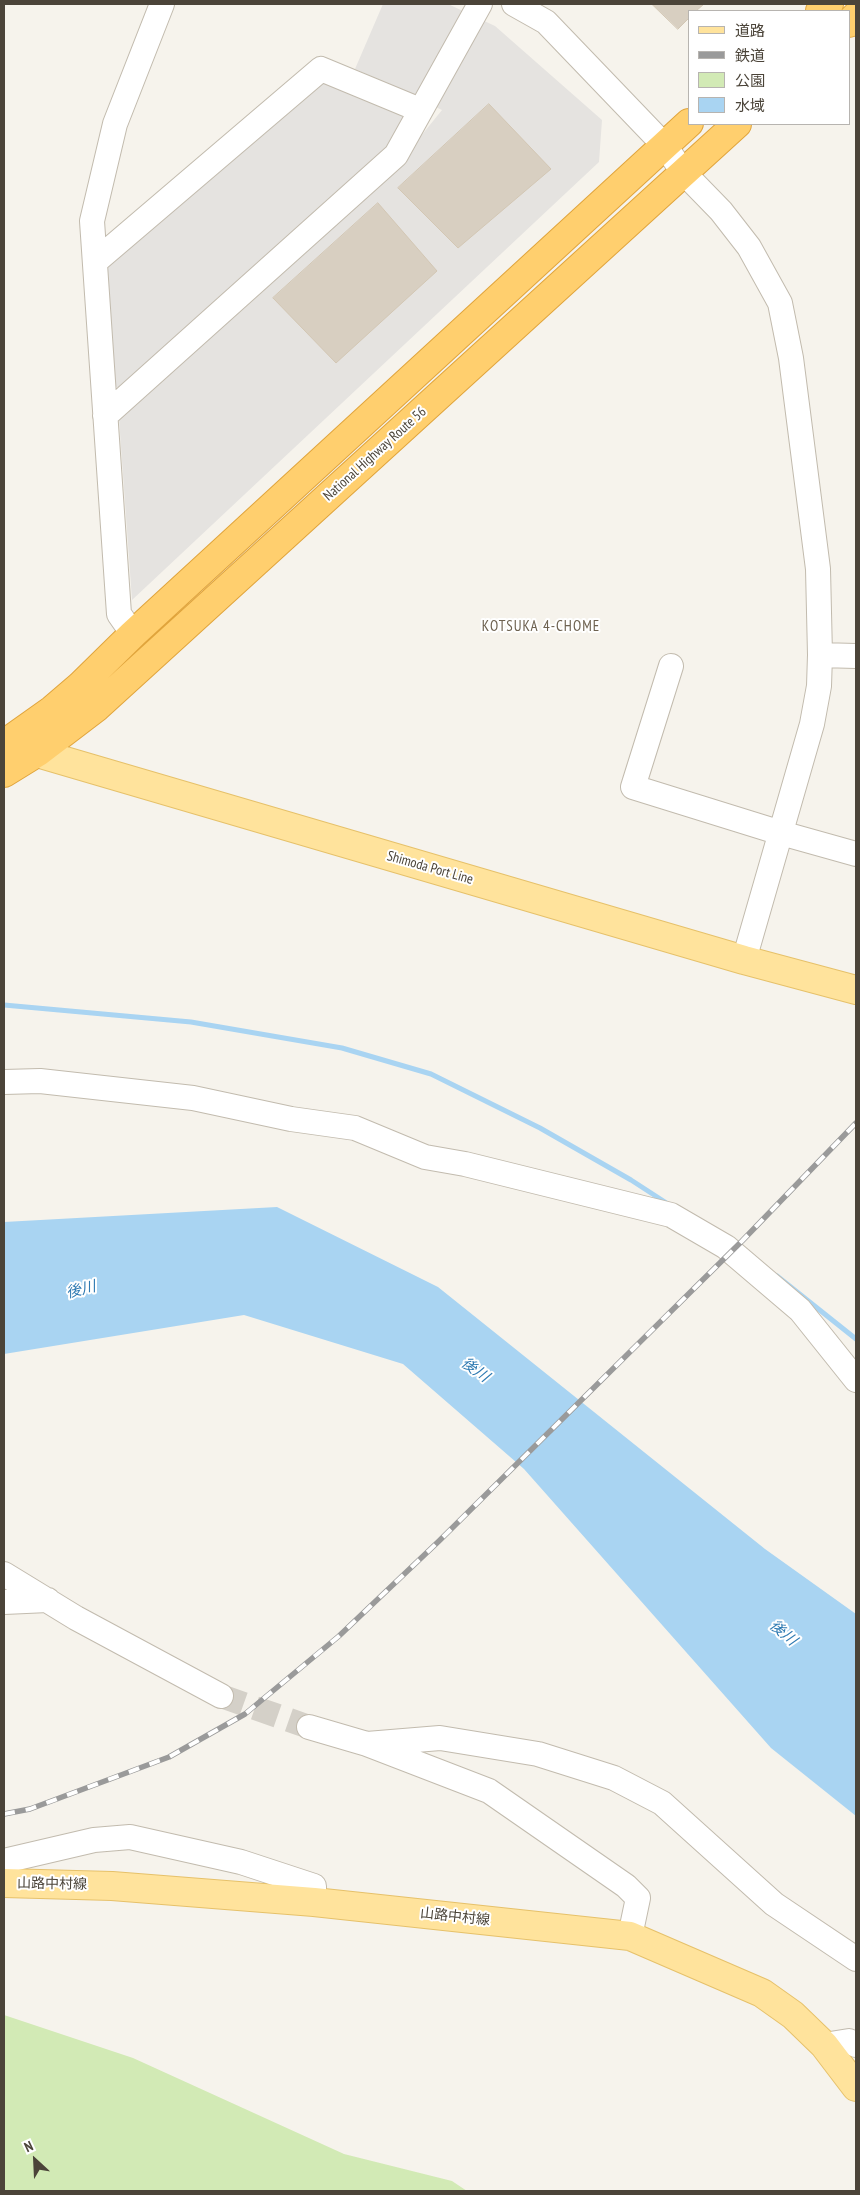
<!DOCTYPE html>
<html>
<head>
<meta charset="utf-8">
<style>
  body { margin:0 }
  #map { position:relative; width:860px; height:2195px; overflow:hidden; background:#f6f3ec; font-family:"PT Sans Narrow","Noto Sans JP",sans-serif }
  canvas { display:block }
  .frame { position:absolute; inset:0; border:5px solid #4b4439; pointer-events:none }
  .legend { position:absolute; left:688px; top:10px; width:162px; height:115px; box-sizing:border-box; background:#fff; border:1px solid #b7b4b0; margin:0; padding:6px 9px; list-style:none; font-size:15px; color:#4b4439 }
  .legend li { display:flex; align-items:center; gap:10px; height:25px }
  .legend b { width:25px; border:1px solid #b7b4b0 }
  .north { position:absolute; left:10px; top:2135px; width:50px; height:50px; -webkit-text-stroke:4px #fff; paint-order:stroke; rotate:335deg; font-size:14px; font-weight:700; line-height:20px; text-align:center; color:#4b4439 }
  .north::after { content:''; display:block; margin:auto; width:18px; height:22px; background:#4b4439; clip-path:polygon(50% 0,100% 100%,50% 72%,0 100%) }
</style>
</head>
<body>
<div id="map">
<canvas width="860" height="2195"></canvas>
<div class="frame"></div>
<ul class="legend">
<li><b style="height:6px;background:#ffe39c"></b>道路</li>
<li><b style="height:6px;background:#9a9a9a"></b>鉄道</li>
<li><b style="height:14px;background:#d2eab5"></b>公園</li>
<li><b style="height:14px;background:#a9d4f2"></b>水域</li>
</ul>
<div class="north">N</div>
</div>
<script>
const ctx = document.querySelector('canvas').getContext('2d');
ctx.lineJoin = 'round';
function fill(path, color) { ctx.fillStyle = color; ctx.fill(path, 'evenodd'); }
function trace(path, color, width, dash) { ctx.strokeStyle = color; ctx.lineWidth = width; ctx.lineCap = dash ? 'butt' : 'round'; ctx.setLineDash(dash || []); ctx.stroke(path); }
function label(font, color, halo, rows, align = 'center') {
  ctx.font = font + ' "PT Sans Narrow","Noto Sans JP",sans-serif'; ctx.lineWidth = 4; ctx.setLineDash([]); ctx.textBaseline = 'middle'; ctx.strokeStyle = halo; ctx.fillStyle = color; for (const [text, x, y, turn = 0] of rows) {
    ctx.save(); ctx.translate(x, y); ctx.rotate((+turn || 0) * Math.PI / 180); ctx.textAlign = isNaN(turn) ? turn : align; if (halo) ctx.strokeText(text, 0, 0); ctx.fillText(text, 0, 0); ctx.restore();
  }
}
fill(new Path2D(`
  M4 2015 133 2058 344 2154 452 2181 467 2191H4Z`), '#d2eab5');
fill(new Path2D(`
  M383 4H448L495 26 602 120 599 162 132 600 119 419 382 184 442 110 355 69Z
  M323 81 399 107 405 120 386 153 124 389 110 385 104 268Z`), '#e5e3e0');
fill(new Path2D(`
  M277 1207 438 1287 765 1549 856 1614V1816L771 1748 524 1469 403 1364 244 1315 4 1354V1222Z`), '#a9d4f2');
trace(new Path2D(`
  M4 1005 191 1022 342 1048 431 1074 540 1128 631 1180 668 1204
  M777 1276 856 1339`), '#a9d4f2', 5);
const building = new Path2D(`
  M652 4H704L696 11H689V18L678 29Z
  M489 104 551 169 458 248 398 188Z
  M378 203 437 271 336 363 273 298Z`);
fill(building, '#d8cfc1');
trace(building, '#d3c7b4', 1);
trace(new Path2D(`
  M221 1696 309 1727`), '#d4d0c8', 24, [24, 12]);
const minor = new Path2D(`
  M514 4 546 22 664 145 684 173 721 211 749 247 780 303 791 358 818 569 820 655 819 686 812 724 744 960
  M96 261 321 69 420 110
  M105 416 396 155 480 4
  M133 634 119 614 92 221 115 124 162 4
  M820 655 856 656
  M671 666 633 787 781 833 856 854
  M4 1082 40 1081 193 1098 291 1119 355 1128 425 1157 465 1164 671 1215 726 1247 800 1310 856 1380
  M4 1574 76 1618 221 1696
  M4 1602 48 1600
  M309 1727 367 1744 489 1791 626 1886 638 1898 630 1936
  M367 1744 440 1738 538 1754 614 1778 662 1803 774 1904 856 1959
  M4 1861 94 1840 130 1837 241 1862 314 1886V1902
  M824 2045 849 2041 856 2045`);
const major = new Path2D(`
  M17 747 744 960 856 990
  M4 1883 112 1886 314 1902 630 1936 762 1993 793 2015 824 2045 856 2087`);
const highway = new Path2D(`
  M820 11 829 4
  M849 23 856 16
  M4 744 52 710 80 686 133 634 689 123
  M4 773 38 752 97 707 737 124`);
trace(minor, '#c2bbae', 26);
trace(major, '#e6c16a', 30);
trace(highway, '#e0a43c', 30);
trace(minor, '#fff', 24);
trace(major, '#ffe39c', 28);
trace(highway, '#ffcf6e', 28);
const rail = new Path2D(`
  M4 1814 30 1809 169 1757 245 1714 339 1636 439 1541 742 1241 856 1123`);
trace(rail, '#9a9a9a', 5.5);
trace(rail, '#fff', 4, [11]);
label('14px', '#4b4439', '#fff', [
  ["National Highway Route 56",375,454,-42],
  ["Shimoda Port Line",430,868,16],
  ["山路中村線",52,1884,1],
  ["山路中村線",455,1917,6]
]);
ctx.letterSpacing = '1px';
label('15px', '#6e6250', '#fff', [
  ["KOTSUKA 4-CHOME",541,627]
]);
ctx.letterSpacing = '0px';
label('italic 15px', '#2e7ab2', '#fff', [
  ["後川",81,1290,-14],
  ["後川",475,1370,36],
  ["後川",783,1633,41]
]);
</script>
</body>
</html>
